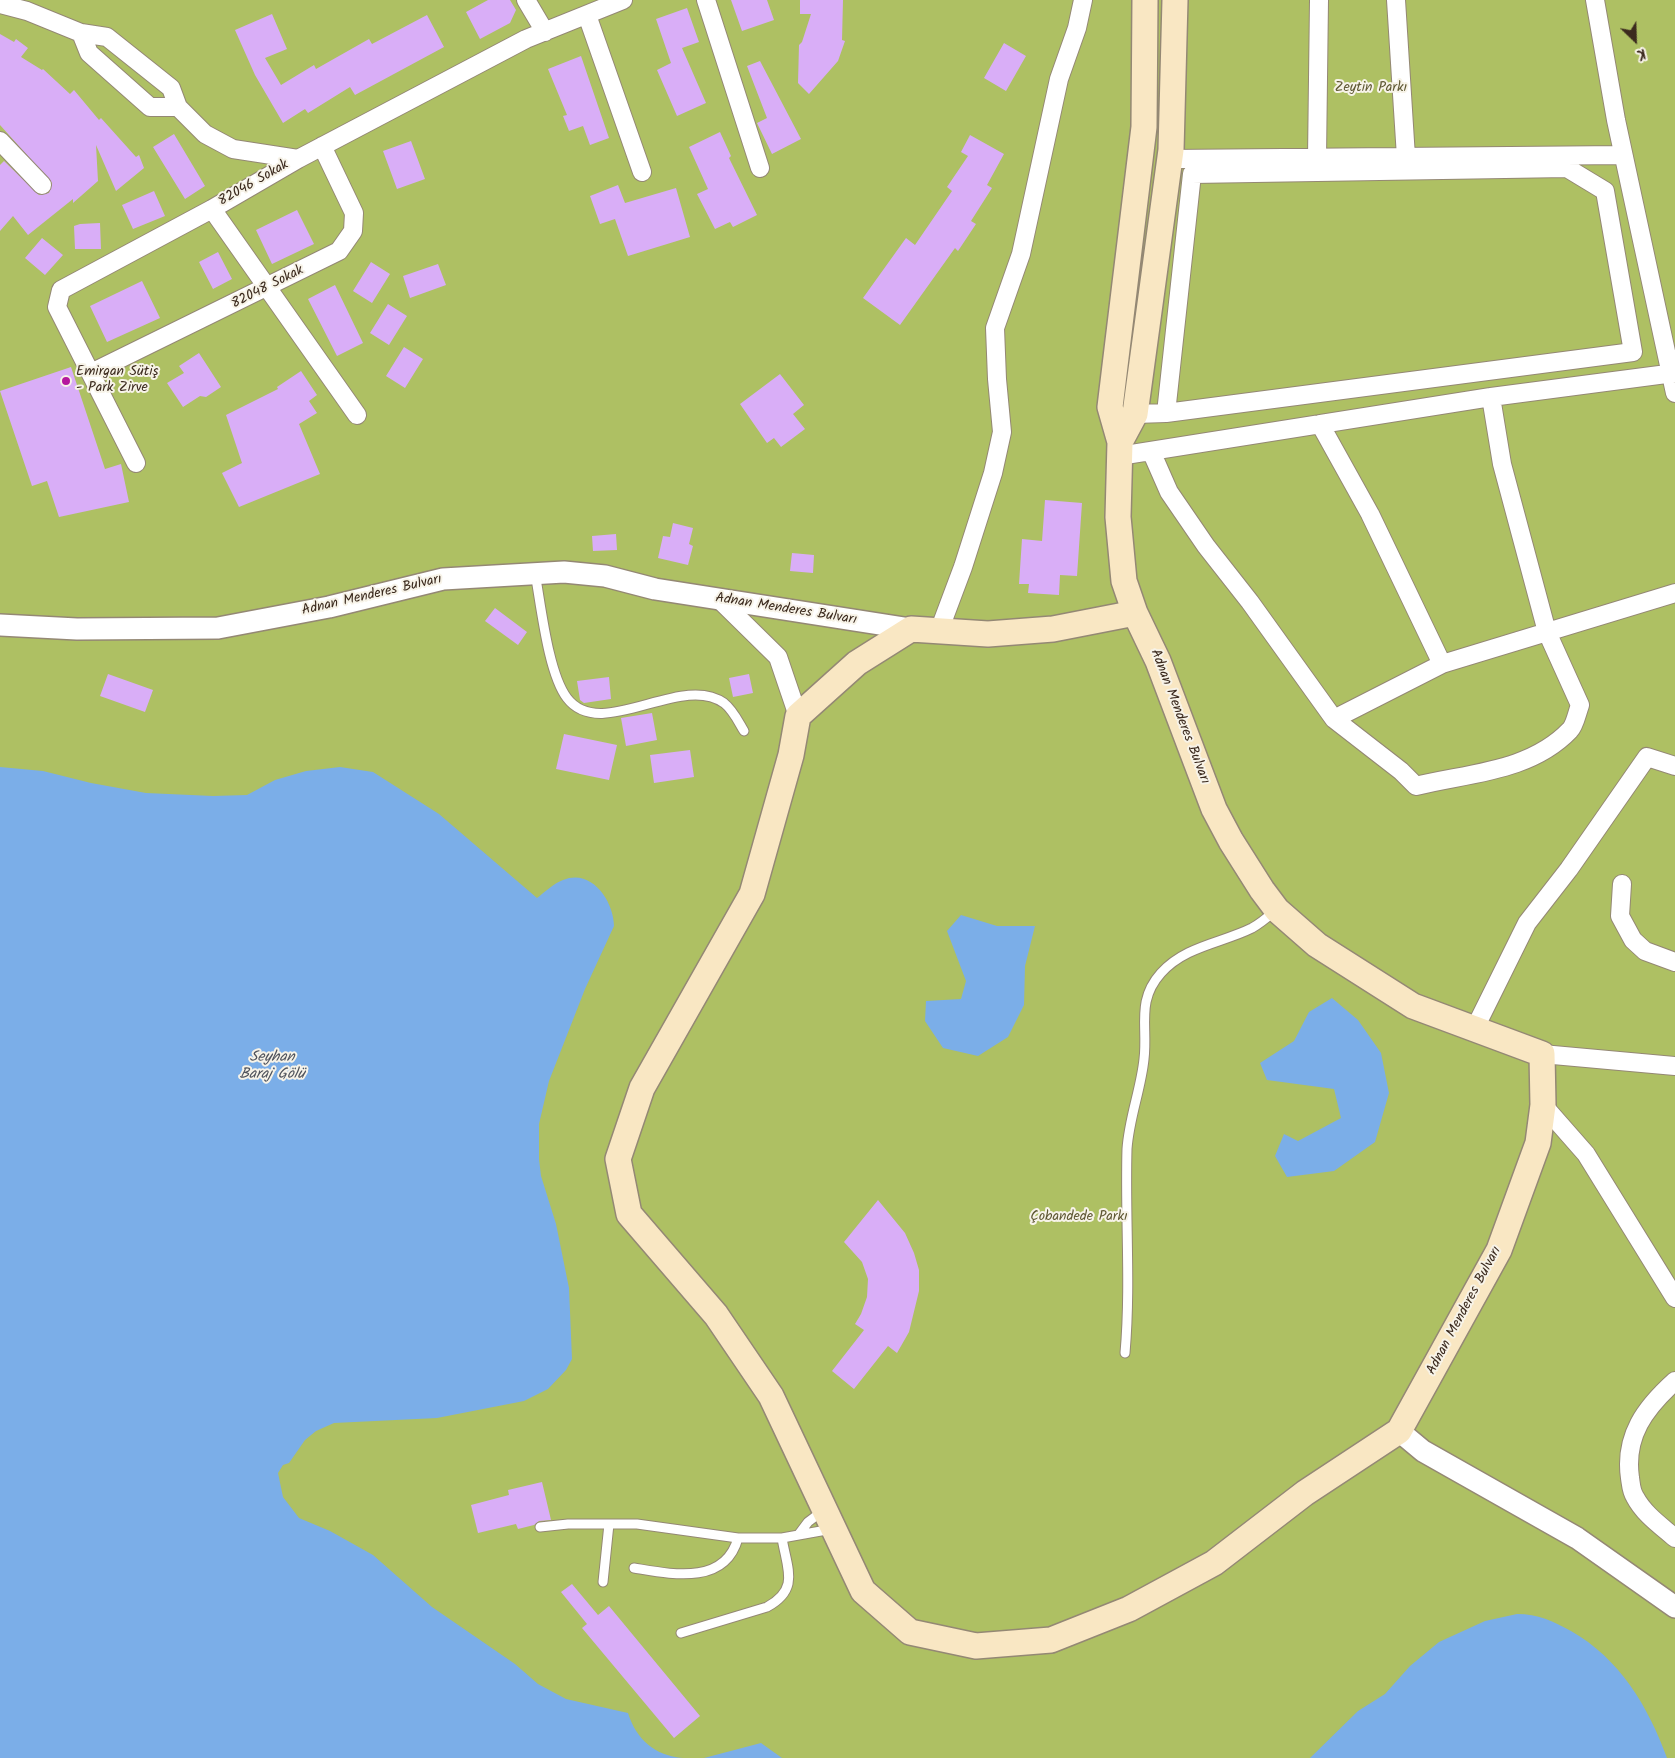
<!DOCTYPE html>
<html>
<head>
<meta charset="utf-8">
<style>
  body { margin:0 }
  #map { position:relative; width:1675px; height:1758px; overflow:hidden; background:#eee7cb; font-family:Kalam,sans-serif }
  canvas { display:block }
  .north { position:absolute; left:1610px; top:15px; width:50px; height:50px; -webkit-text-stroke:4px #f7f3e8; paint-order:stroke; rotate:156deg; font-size:14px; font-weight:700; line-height:20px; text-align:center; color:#3b2a1e }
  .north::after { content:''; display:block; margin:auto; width:18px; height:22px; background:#3b2a1e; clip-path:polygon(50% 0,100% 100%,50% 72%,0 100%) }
</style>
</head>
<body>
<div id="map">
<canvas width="1675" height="1758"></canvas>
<div class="north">K</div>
</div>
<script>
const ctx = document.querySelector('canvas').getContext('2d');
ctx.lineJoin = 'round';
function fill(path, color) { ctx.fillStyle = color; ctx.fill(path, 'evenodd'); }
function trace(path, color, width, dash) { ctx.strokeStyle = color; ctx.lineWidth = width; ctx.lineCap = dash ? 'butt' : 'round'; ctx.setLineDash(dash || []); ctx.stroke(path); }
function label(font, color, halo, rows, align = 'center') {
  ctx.font = font + ' Kalam,sans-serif'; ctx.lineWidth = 4; ctx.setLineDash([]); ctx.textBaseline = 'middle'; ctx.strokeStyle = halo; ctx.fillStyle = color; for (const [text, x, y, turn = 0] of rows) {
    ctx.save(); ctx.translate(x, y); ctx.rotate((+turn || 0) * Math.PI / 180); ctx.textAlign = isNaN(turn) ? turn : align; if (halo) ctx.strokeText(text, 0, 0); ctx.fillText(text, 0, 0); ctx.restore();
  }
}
fill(new Path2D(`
  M0 0H1675V1758H0Z`), '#aec063');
fill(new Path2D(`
  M0 767 43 771 91 783 146 793 213 796 247 795 275 780 306 771 340 767 373 772 439 814 537 898C545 892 554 883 563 880 592 868 614 902 614 926L585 989 549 1081 539 1124V1159L541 1176 556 1224 569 1288 572 1359 566 1370 548 1389 524 1401 437 1418 334 1423 316 1431 305 1440 289 1463 283 1465 278 1473 283 1497 299 1518 330 1531 373 1555 432 1607 515 1664 538 1684 566 1699 628 1713C636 1739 655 1756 683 1758H0Z
  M961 915 997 926H1035L1025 966 1024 1005 1008 1037 978 1056 943 1048 925 1021 926 1001 961 999 966 981 947 931Z
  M1332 998 1358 1020 1381 1053 1389 1093 1375 1142 1334 1171 1287 1177 1275 1156 1284 1134 1298 1141 1341 1118 1334 1089 1267 1080 1260 1063 1294 1041 1309 1012Z
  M1517 1614C1538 1614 1553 1621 1571 1631 1620 1659 1648 1706 1667 1758H1310L1358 1711 1385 1694 1410 1666 1439 1642 1485 1621Z
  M761 1743 782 1758H704Z`), '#7baee8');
fill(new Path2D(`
  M488 0H510L516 10 510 23 480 39 466 12Z
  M731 0H767L774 20 742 31Z
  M800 0H843L842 40 845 41 838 61 809 94 798 83 799 45 802 42 811 14H800Z
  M687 8 699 42 682 48 706 103 677 116 657 70 671 63 656 19Z
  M272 14 287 49 265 58 281 85 314 65 316 69 369 39 372 44 427 15 444 47 355 95 350 87 308 113 305 109 283 123 255 75 235 30Z
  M0 34 14 42 16 39 28 48 21 57 42 70 43 69 70 94 74 90 99 120 101 118 136 157 139 155 144 168 116 191 96 145 98 181 73 203V199L28 235 13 216 0 231V165L4 161 39 195 49 193 52 183 0 125Z
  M1004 43 1026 56 1006 91 984 78Z
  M581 56 609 138 590 145 583 126 569 131 563 116 567 115 548 69Z
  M760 61 801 139 772 154 757 123 767 118 747 66Z
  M720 132 731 156 729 158 757 215 733 227 730 222 715 229 697 194 708 189 689 147Z
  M174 134 205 186 185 199 153 147Z
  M970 135 1004 154 987 185 992 188 971 221 976 224 958 251 955 248 900 325 863 298 906 238 915 245 952 191 947 187 968 156 961 152Z
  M411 141 425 179 397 189 383 151Z
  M618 185 625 203 676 188 690 237 628 256 615 219 600 224 590 196Z
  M154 191 165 216 133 229 122 205Z
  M297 210 314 244 272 264 256 230Z
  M100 223 101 249H75L74 226 80 224Z
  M42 238 63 255 45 275 25 258Z
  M218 252 232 279 213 289 199 262Z
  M371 262 390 274 372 303 353 291Z
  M438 264 446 285 410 298 403 276Z
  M142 281 160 318 107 342 90 306Z
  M335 285 363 343 337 356 308 299Z
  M388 304 407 316 389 345 370 333Z
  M404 347 423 359 405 388 386 376Z
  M199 353 221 387 206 397 200 396 183 407 167 383 184 373 179 366Z
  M71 367 105 469 121 464 129 502 59 517 47 481 32 486 0 391Z
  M301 371 317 395 309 401 317 413 299 424 320 474 239 507 222 473 242 463 226 415 278 389 277 387Z
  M780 374 804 405 793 414 805 429 781 447 774 438 767 443 740 404Z
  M1045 500 1082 503 1077 576 1060 575 1059 595 1028 593 1029 584H1019L1022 539 1042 541Z
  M673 523 693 528 689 544 693 546 688 565 658 558 663 536 670 537Z
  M616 534 617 550 593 551 592 536Z
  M792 553 814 555 813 573 790 571Z
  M495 608 527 632 518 645 485 621Z
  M108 674 153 690 145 712 100 696Z
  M749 674 753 693 733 697 729 678Z
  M609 677 611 699 584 703 580 700 577 681Z
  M652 713 657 740 626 746 621 718Z
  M564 734 617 745 609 780 556 769Z
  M690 750 694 777 654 783 650 755Z
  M878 1200 905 1233 914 1253 919 1270V1291L909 1332 897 1353 888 1346 854 1389 832 1371 864 1330 855 1324 861 1314 867 1297 868 1279 862 1262 844 1242Z
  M542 1482 551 1520 539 1521 534 1525 518 1529 516 1524 478 1533 471 1505 509 1495 508 1490Z
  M572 1584 598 1615 609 1606 700 1716 674 1738 582 1628 587 1624 561 1592Z`), '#d9aef7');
const service = new Path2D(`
  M535 573C541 605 548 673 567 698 601 743 681 672 724 703 733 710 738 721 744 731
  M1125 1353C1131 1285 1125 1217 1127 1149 1129 1118 1141 1089 1144 1059 1148 1026 1136 1001 1161 973 1185 946 1222 943 1252 928 1261 923 1269 916 1276 910
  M540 1527 568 1524H637L738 1538H782L832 1529
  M799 1534 808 1522 824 1510
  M634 1568C671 1574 725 1586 738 1538
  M603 1582 609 1524
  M681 1633 767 1607C800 1589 787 1569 782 1538`);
const minor = new Path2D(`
  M526 0 545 32
  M706 0 760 168
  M1396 0 1406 157
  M1595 0 1616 120 1675 393
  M0 4 27 11 81 33 107 37 171 88 178 107 205 134 233 149 298 159
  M587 15 642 172
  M81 33 89 53 150 107H178
  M0 141 42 185
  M1317 158 1319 0
  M1170 159 1623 155
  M212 209 357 415
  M91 373 339 251 353 231 354 213 322 146
  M1135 414 1166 413 1633 352 1605 191 1567 168 1192 174 1166 413
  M1320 424 1370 514 1442 664
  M1151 451 1169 492 1206 546 1250 602 1334 719 1401 771 1416 786C1468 773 1530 772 1570 730 1575 725 1577 713 1580 705L1547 632 1502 464 1491 397
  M1119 456 1491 397 1675 373
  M136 463 57 307 61 290 212 209 298 159 526 39 623 0
  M720 600 778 657 798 716
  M939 631 963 567 993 473 1002 432 997 379 995 328 1021 254 1059 79 1077 28 1083 0
  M1334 719 1442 664 1675 593
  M1622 884 1620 916 1633 940 1645 951 1675 962
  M1474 1030 1527 923 1569 869 1647 757 1675 766
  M1542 1054 1675 1066
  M1543 1105 1586 1154 1675 1298
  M1675 1381C1645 1408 1624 1436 1630 1478 1631 1484 1631 1491 1635 1497 1644 1514 1660 1525 1675 1538`);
const tertiary = new Path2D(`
  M0 625 77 629 218 628 329 607 443 579 564 572 605 576 655 589 911 629
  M1399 1431 1423 1451 1577 1538 1675 1607`);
const secondary = new Path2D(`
  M1120 442 1135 414 1171 150 1175 0
  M1135 613 1053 629 988 634 911 629 857 663 798 716 791 755 752 894 642 1088 618 1159 629 1214 716 1315 771 1396 863 1591 910 1632 976 1646 1051 1640 1129 1609 1214 1563 1305 1493 1399 1431 1499 1250 1538 1143 1543 1105 1542 1054 1413 1006 1317 945 1277 910 1262 890 1231 841 1214 809 1158 661 1135 613 1124 581 1118 517 1120 442 1110 407 1144 127 1145 0`);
trace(service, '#948874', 11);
trace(minor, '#948874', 20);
trace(tertiary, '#948874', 24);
trace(secondary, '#948874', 28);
trace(service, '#fff', 9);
trace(minor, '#fff', 18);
trace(tertiary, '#fff', 21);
trace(secondary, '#f9e7c3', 25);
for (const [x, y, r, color] of [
  [66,381,5,"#b5179e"]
]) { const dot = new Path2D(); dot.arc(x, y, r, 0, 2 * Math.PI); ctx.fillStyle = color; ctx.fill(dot); trace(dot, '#f7f3e8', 2); }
label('14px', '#5e5733', '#f7f3e8', [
  ["Zeytin Parkı",1371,89],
  ["Çobandede Parkı",1079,1218]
]);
label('14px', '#3b2a1e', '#f7f3e8', [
  ["82046 Sokak",254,184,-30],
  ["82048 Sokak",268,288,-27],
  ["Adnan Menderes Bulvarı",372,596,-13],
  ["Adnan Menderes Bulvarı",786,610,9],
  ["Adnan Menderes Bulvarı",1179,717,69],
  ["Adnan Menderes Bulvarı",1465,1311,-62]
]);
label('14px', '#3b2a1e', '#f7f3e8', [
  ["Emirgan Sütiş",76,373],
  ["- Park Zirve",76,389]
], 'left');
label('italic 15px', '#4e525b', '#f7f3e8', [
  ["Seyhan",272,1058],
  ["Baraj Gölü",272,1075]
]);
</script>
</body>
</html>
